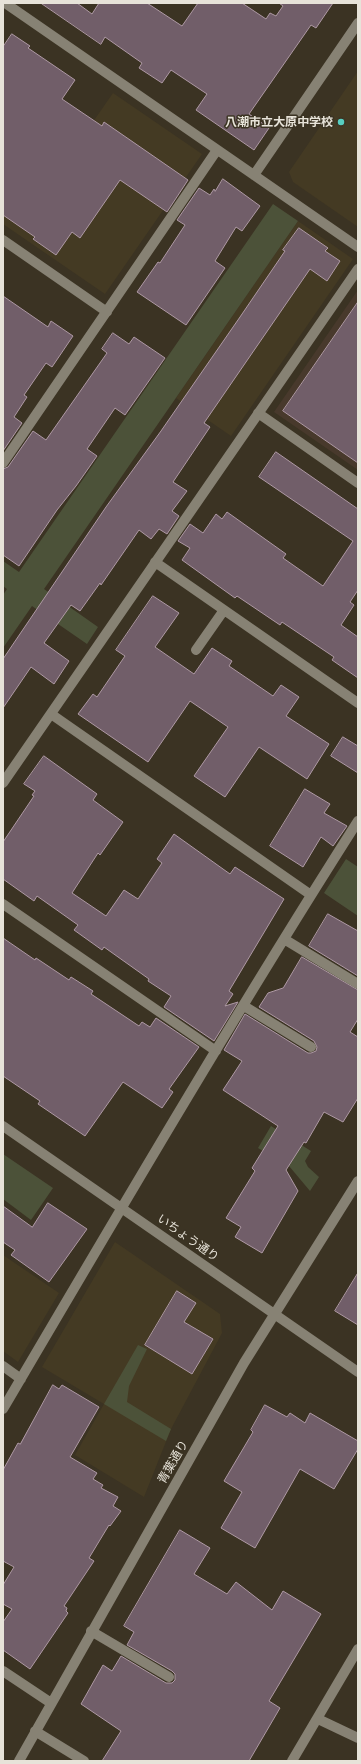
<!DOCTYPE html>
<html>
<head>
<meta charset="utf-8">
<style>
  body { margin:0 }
  #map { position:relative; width:361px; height:1764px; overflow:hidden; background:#3b3323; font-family:Raleway,sans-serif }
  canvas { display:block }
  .frame { position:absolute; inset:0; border:4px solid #e7e3d9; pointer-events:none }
</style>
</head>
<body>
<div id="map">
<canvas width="361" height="1764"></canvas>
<div class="frame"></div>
</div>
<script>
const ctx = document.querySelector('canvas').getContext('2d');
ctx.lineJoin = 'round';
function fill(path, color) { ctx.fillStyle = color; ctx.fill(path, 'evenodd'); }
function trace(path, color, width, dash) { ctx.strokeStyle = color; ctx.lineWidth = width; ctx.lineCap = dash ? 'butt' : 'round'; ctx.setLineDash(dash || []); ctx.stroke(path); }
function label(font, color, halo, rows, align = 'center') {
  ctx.font = font + ' Raleway,"Noto Sans JP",sans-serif'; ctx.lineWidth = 3; ctx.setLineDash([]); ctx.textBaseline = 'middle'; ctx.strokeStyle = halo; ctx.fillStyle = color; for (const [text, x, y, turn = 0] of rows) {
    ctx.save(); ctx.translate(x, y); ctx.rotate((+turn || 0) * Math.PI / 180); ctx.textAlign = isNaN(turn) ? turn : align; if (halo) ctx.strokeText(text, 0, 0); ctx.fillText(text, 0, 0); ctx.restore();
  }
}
fill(new Path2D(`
  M358 71V227L293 182 289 172Z
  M113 93 202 154 105 294 3 224V109L70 155Z
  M298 221 353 259 231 436 176 398Z
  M115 1242 220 1314 222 1333 171 1429 144 1497 75 1455 104 1404 42 1367Z
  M3 1255 59 1293 18 1362 3 1351Z`), '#443a23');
fill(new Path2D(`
  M358 290V470L274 412Z`), '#48392c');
fill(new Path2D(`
  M273 204 298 221 44 589 98 627 87 644 32 606 3 648V595L7 589 3 586V561L19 572Z
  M346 859 358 867V916L324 893Z
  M271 1126 311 1151 305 1161 308 1167 319 1177 310 1191 289 1166 258 1148Z
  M3 1154 53 1188 31 1220 3 1199Z
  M138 1345 147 1349 129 1386 127 1402 171 1429 166 1441 104 1404Z`), '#4c5239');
const building = new Path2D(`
  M41 3H77L92 14 99 3H147L182 26 198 3H242L266 19 270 13 276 16 283 6 279 3H333L316 28 311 25 249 114 269 128 254 150 196 110 207 94 171 70 162 83 139 68 142 63 105 37 101 44Z
  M12 34 30 46 28 48 75 80 62 99 102 126 104 122 188 180 167 212 120 180 80 238 72 232 56 255 33 239 35 237 3 215V47Z
  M223 179 260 206 242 231 236 227 215 261 225 268 186 325 137 292 158 262 160 263 185 225 177 220 199 188 210 195 214 189 215 191Z
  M299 228 328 248 325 251 340 261 327 281 310 269 204 423 210 427 173 482 187 491 172 511 179 516 167 534 159 529 151 539 139 530 101 585 100 583 80 611 71 605 44 643 69 661 54 684 31 667 3 708V659L106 507 161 431 240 317 285 251 283 250Z
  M3 296 48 327 51 321 73 336 52 367 46 363 24 395 27 397 14 417 22 423 3 451Z
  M358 302V463L283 411Z
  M113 333 129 344 134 337 165 358 125 415 115 408 87 449 97 456 76 486 57 510 19 566 3 555V469L8 467 33 431 46 440 107 353 102 349Z
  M276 452 358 509V590L350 602 354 605 341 625 358 637V678L332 660 334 657 282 622 280 625 237 596 235 598 182 560 190 548 178 541 190 524 203 533 216 514 222 519 227 512 286 554 283 558 323 586 353 541 259 477Z
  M153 596 179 613 155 647 194 674 212 648 232 661 229 666 273 696 281 685 299 697 286 716 329 744 307 779 259 747 225 797 194 776 228 727 190 701 148 762 78 714 93 694 97 697 125 656 116 650Z
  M343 737 358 746V773L331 756Z
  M44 756 97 794 93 800 123 822 100 855 98 853 72 893 106 916 124 890 138 899 162 863 157 859 174 834 230 874 235 867 284 899 229 991 233 994 225 1006 238 1002 214 1041 164 1007 171 996 148 981 149 979 104 947 102 950 74 930 78 925 37 896 34 901 3 879V842L34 796 32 795 35 791 24 784Z
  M305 789 330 804 324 813 347 826 333 846 321 837 303 867 270 846Z
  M328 914 358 931V976L309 946Z
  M3 938 35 960 36 958 69 980 71 977 93 991 91 994 139 1026 142 1022 150 1027 156 1018 199 1047 169 1089 173 1092 162 1108 123 1082 85 1136 38 1104 40 1101 3 1076Z
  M302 957 358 990V1019L350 1032 358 1037V1098L343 1122 324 1112 306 1143 304 1142 286 1170 298 1191 262 1253 235 1237 241 1227 226 1218 255 1171 252 1168 278 1126 223 1090 242 1061 224 1050 245 1014 308 1053H311L316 1051 317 1047 314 1041 259 1007 268 993 283 988Z
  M48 1203 87 1229 49 1282 11 1255 15 1250 3 1242V1206L32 1227Z
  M358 1273V1325L335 1311Z
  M177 1291 196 1303 184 1322 213 1339 192 1374 145 1345Z
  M53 1385 59 1389 62 1385 99 1407 70 1457 97 1473 93 1479 103 1485 101 1488 118 1497 113 1506 121 1511 110 1526 109 1525 89 1558 94 1561 64 1606 67 1608 66 1611 68 1613 30 1669 3 1650V1622L12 1609 3 1604V1585L14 1567 3 1561V1470L18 1443 20 1444Z
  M265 1405 287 1417 290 1413 305 1423 310 1413 358 1441V1449L334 1489 300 1469 255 1548 221 1528 242 1492 224 1481 253 1432 251 1430Z
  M180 1530 210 1548 194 1574 227 1594 236 1582 272 1610 283 1591 321 1614 269 1701 280 1708 249 1761H102L121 1731 81 1704 103 1665 112 1671 121 1656 166 1683H172L175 1680V1674L172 1671 127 1645 134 1632 124 1626Z`);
fill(building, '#715e69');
trace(building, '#ae99a4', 1);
trace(new Path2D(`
  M5 3 358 247
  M254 175 358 23
  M3 240 107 312
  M258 413 358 483
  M3 463 217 150
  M155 562 358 703
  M196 650 224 610
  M51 714 311 895
  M3 783 358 269
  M3 904 216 1051
  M284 939 358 984
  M244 1006 311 1047
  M3 1126 358 1372
  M3 1366 21 1379
  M3 1409C119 1212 235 1014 358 821
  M91 1631 169 1677
  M3 1671 51 1703
  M318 1719 358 1738
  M35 1731 84 1761
  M19 1761 244 1363 358 1181
  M292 1761 358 1649`), '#878274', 10);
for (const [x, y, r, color] of [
  [341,122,4,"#58cec0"]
]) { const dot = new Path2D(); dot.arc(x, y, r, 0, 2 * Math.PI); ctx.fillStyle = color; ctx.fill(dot); trace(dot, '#3b3323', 1.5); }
label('bold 12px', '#e7e3d9', '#3b3323', [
  ["八潮市立大原中学校",333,122]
], 'right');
label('12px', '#e7e3d9', '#3b3323', [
  ["いちょう通り",188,1238,35],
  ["青葉通り",173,1462,-60]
]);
</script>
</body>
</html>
